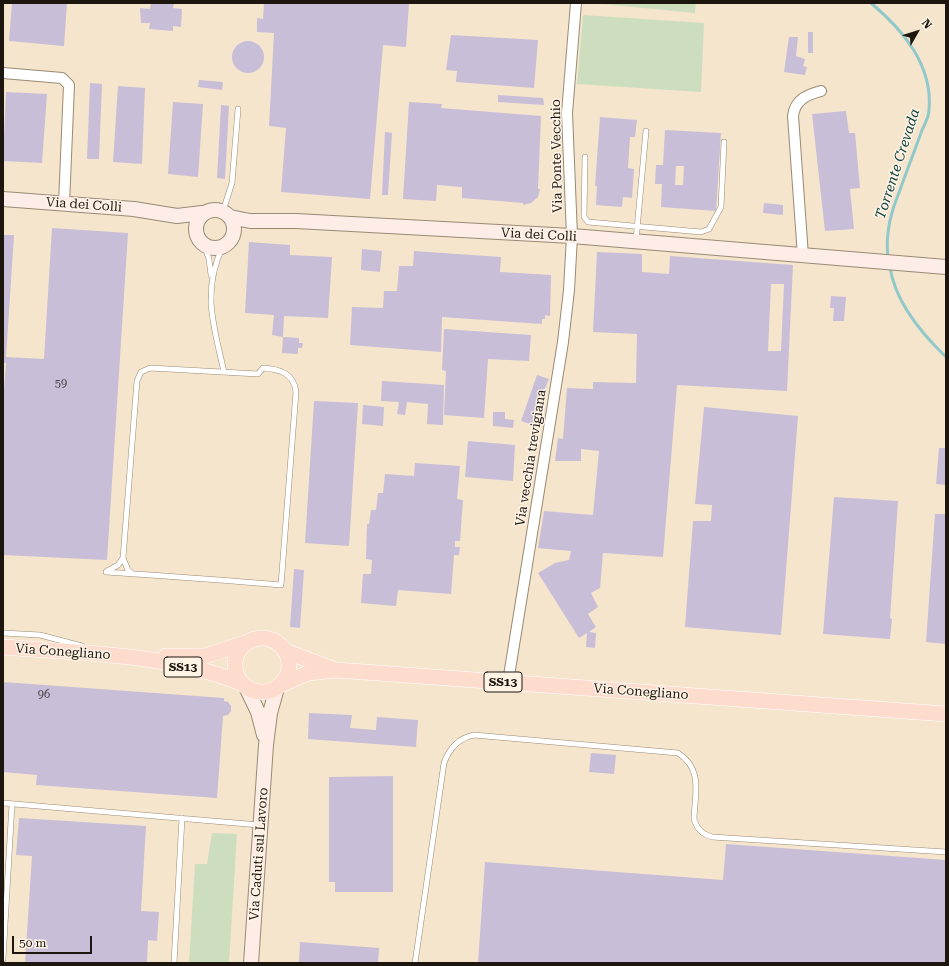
<!DOCTYPE html>
<html>
<head>
<meta charset="utf-8">
<style>
  body { margin:0 }
  #map { position:relative; width:949px; height:966px; overflow:hidden; background:#f6e5cd; font-family:"Roboto Serif",serif }
  canvas { display:block }
  .frame { position:absolute; inset:0; border:4px solid #1c160e; pointer-events:none }
  .north { position:absolute; left:897px; top:12px; width:40px; height:40px; -webkit-text-stroke:3px #fef3e5; paint-order:stroke; rotate:51deg; font-size:11px; font-weight:700; line-height:16px; text-align:center; color:#1c160e }
  .north::after { content:''; display:block; margin:auto; width:14px; height:18px; background:#1c160e; clip-path:polygon(50% 0,100% 100%,50% 72%,0 100%) }
  .scale { position:absolute; left:12px; top:936px; width:80px; height:18px; box-sizing:border-box; border:2px solid #1c160e; border-top:0; padding-left:5px; font-size:12px; line-height:14px; white-space:nowrap; color:#1c160e; -webkit-text-stroke:3px #fef3e5; paint-order:stroke }
</style>
</head>
<body>
<div id="map">
<canvas width="949" height="966"></canvas>
<div class="frame"></div>
<div class="north">N</div>
<div class="scale">50 m</div>
</div>
<script>
const ctx = document.querySelector('canvas').getContext('2d');
ctx.lineJoin = 'round';
function fill(path, color) { ctx.fillStyle = color; ctx.fill(path, 'evenodd'); }
function trace(path, color, width, dash) { ctx.strokeStyle = color; ctx.lineWidth = width; ctx.lineCap = dash ? 'butt' : 'round'; ctx.setLineDash(dash || []); ctx.stroke(path); }
function label(font, color, halo, rows, align = 'center') {
  ctx.font = font + ' "Roboto Serif",serif'; ctx.lineWidth = 3; ctx.setLineDash([]); ctx.textBaseline = 'middle'; ctx.strokeStyle = halo; ctx.fillStyle = color; for (const [text, x, y, turn = 0] of rows) {
    ctx.save(); ctx.translate(x, y); ctx.rotate((+turn || 0) * Math.PI / 180); ctx.textAlign = isNaN(turn) ? turn : align; if (halo) ctx.strokeText(text, 0, 0); ctx.fillText(text, 0, 0); ctx.restore();
  }
}
fill(new Path2D(`
  M592 3H696L695 13Z
  M583 15 704 23 701 92 577 84Z
  M212 833 237 834 229 963H189L195 864H207Z`), '#cddebe');
trace(new Path2D(`
  M871 3C903 30 933 65 929 110 929 117 925 124 922 130 915 150 907 170 900 190 891 212 885 233 888 258
  M890 267C895 302 921 333 946 357`), '#91c8c9', 3);
fill(new Path2D(`
  M12 3H67L64 46 9 41Z
  M151 3H174L173 8 182 9 181 27 173 26V31L149 29 150 23H141L140 8 150 9Z
  M264 3H409L406 47 383 45 370 199 281 192 286 128 269 126 274 33 257 32V18L263 19Z
  M808 32H813V53H808Z
  M451 35 538 40 534 88 456 82 457 71 446 70Z
  M789 37H798L796 56 805 59 803 66 807 67 805 75 784 72Z
  M232 57a16 16 0 1 1 32 0a16 16 0 1 1-32 0Z
  M199 80 223 82 222 90 198 87Z
  M90 83 102 84 99 159H87Z
  M118 86 145 88 142 164 113 162Z
  M6 92 47 94 42 163 3 161Z
  M498 95 543 98 544 105 498 102Z
  M173 102 203 104 198 177 168 174Z
  M409 102 442 104 441 108 541 116 538 189H540L538 197 531 203 523 205V203L462 198V187L437 185 436 201 403 199Z
  M221 105 229 106 225 179 217 178Z
  M846 111 849 133H855L860 188 850 189 854 229 825 231 812 114Z
  M600 117 637 120 635 137H630L628 168 634 169 632 198 623 197 622 207 596 205 597 186H595Z
  M665 130 721 133 716 211 661 207 662 184H655L656 165H663ZM676 166H684L683 185H675Z
  M385 132 392 133 388 195H382Z
  M764 203 783 205V215L763 213Z
  M52 228 128 233 107 560 3 555V404L6 363H3V235H14L6 357 44 359Z
  M249 242 290 245V255L332 257 328 318 284 316 283 337 272 335 274 315 245 313Z
  M362 249 382 251 380 272 361 270Z
  M414 251 501 257 500 272 551 275 550 316 545 315V319H542V324L442 317 441 352 350 345 352 307 383 308 384 291H397L399 266H413Z
  M597 252 642 254V272L669 274 670 256 793 265 787 391 677 385 663 557 603 553 600 588 591 593 598 607 588 614 596 627 589 632 596 633 595 648 586 647 587 633 579 638 538 573 555 563 569 560 571 551 538 548 544 511 593 515 599 451 581 449V461H555L558 438 563 439 567 388 593 389V382L636 383 637 334 593 332ZM771 284H784L781 351H768Z
  M831 296 846 297 844 321H833L834 308H830Z
  M444 329 531 335 529 361 488 359 484 418 444 415 446 371 442 370Z
  M283 337 299 338V343H303L302 348H298V354L282 353Z
  M537 375 549 379 544 391 547 392 536 426 521 421Z
  M382 381 444 385 443 425 427 424 428 404 407 402 405 415 397 414 399 402 381 401Z
  M314 401 358 403 349 546 305 543Z
  M363 405 384 407 383 426 362 424Z
  M704 407 798 416 781 635 685 627 693 521H711L712 505 695 504Z
  M493 412H505V419L514 420 513 428 493 426Z
  M468 441 515 445 513 481 465 477Z
  M939 448H946V485L936 484Z
  M415 463 460 466 457 499 463 500 460 541H455V547H460L459 555H454L451 594 398 590 396 606 361 603 363 574H371L372 560 366 559 367 524H369L371 510H376L378 493H383L385 474 414 476Z
  M834 497 898 501 890 618 892 619 890 639 823 634Z
  M935 514H946V644L926 642Z
  M294 569 304 570 300 628 290 627Z
  M3 682 224 698V701L228 702 231 706V711L228 715 223 716 217 798 36 785 37 775 3 772Z
  M309 713 352 715 350 728 376 730 377 717 418 720 416 747 308 739Z
  M591 753 616 755 614 774 589 772Z
  M393 776V892H335V882H329V777Z
  M19 818 146 826 141 911 159 912 157 941 148 940 147 963H25L32 856 16 855Z
  M726 844 946 860V963H478L485 862 723 880Z
  M300 942 379 948 378 963H299Z`), '#c8bed7');
const lane = new Path2D(`
  M585 157 584 217 588 222 701 232 709 229 721 207 724 142
  M223 211 232 183 238 109
  M636 240 646 131
  M204 245 209 259 211 275
  M223 246C201 292 214 326 224 372
  M107 571 118 565 123 558
  M106 572C164 576 223 580 281 585L296 392C294 373 279 369 263 368L258 374 150 368 141 372 137 381 123 558 128 570 133 574
  M3 633 40 635 82 646
  M3 803 259 825
  M3 959 12 804
  M174 963 182 818
  M415 963 444 763C449 749 459 738 474 735L678 753C703 769 695 793 694 819 697 829 702 834 712 837L946 852`);
const street = new Path2D(`
  M3 73 62 78 69 85 64 204
  M803 256 793 116C795 100 806 95 821 91
  M508 682 563 342 569 290 572 236 567 113 576 3`);
const secondary = new Path2D(`
  M3 199 134 209 177 216 202 213
  M196 229a19 19 0 1 1 38 0a19 19 0 1 1-38 0Z
  M230 217 250 221H296L572 236 946 267
  M247 689 258 712 264 735
  M251 963 266 745 270 713 277 688`);
const primary = new Path2D(`
  M235 665a27 27 0 1 1 54 0a27 27 0 1 1-54 0Z
  M3 647C79 653 170 654 241 683
  M285 651 333 669
  M166 656H205L245 643
  M281 685 308 673 336 670 946 714`);
trace(lane, '#998a74', 6);
trace(street, '#998a74', 12);
trace(secondary, '#998a74', 16);
trace(primary, '#fff', 16);
trace(lane, '#fff', 5);
trace(street, '#fff', 10);
trace(secondary, '#feede7', 14);
trace(primary, '#fddcce', 15);
label('11px', '#474040', null, [
  ["59",61,384],
  ["96",44,695]
]);
for (const [x, y, w] of [
  [183,667,38],
  [503,682,38]
]) { const box = new Path2D(); box.roundRect(x - w / 2, y - 10, w, 20, 3); ctx.fillStyle = '#fef3e5'; ctx.fill(box); trace(box, '#1c160e', 1); }
label('bold 12px', '#1c160e', null, [
  ["SS13",183,667],
  ["SS13",503,682]
]);
label('13px', '#1c160e', '#fef3e5', [
  ["Via Ponte Vecchio",557,156,-91],
  ["Via dei Colli",84,205,4],
  ["Via dei Colli",539,235,3],
  ["Via vecchia trevigiana",531,458,-81],
  ["Via Conegliano",63,652,4],
  ["Via Conegliano",641,692,4],
  ["Via Caduti sul Lavoro",259,854,-86]
]);
label('italic 14px', '#023a3b', '#fef3e5', [
  ["Torrente Crevada",898,164,-72]
]);
</script>
</body>
</html>
